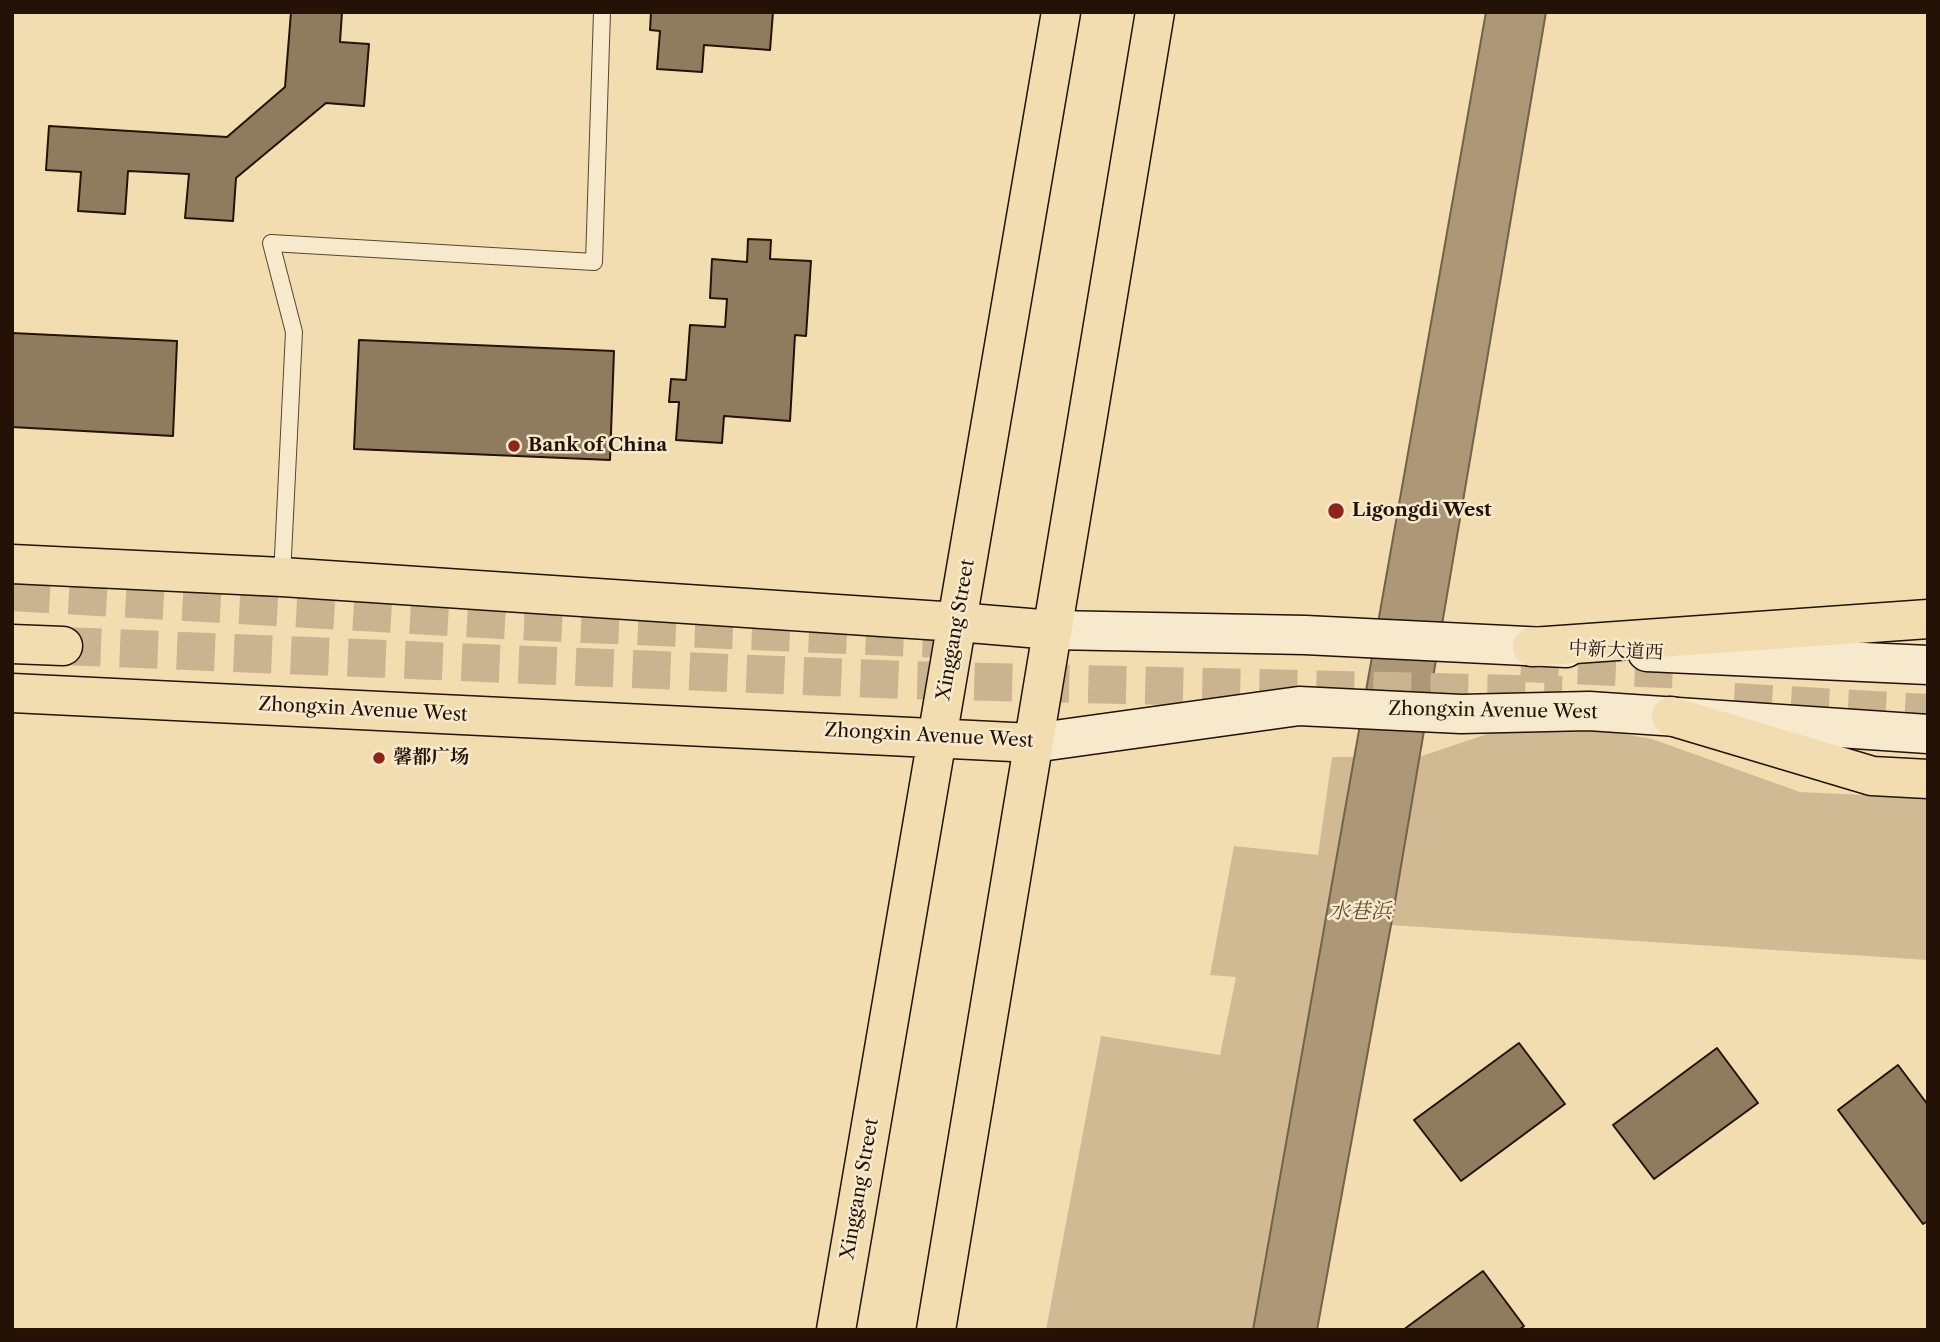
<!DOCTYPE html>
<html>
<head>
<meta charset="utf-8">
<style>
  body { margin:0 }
  #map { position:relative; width:1940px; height:1342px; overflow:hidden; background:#f2ddb1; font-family:"Libre Caslon Text",serif }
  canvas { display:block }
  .frame { position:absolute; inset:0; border:14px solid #231205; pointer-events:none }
</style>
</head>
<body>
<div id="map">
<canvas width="1940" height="1342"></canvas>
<div class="frame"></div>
</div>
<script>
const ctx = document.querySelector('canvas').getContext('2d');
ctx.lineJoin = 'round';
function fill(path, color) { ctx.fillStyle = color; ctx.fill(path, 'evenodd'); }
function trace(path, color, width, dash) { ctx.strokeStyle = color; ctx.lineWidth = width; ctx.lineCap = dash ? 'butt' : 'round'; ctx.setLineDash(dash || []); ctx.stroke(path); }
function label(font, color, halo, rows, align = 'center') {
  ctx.font = font + ' "Libre Caslon Text","Noto Serif SC",serif'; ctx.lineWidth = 5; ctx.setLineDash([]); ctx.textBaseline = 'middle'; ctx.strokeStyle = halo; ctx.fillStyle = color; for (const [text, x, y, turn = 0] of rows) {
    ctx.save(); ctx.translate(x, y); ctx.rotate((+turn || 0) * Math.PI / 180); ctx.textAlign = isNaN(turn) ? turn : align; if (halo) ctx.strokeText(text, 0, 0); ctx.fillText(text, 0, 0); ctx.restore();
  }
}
fill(new Path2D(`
  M1566 724 1652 739 1800 792 1928 798V960L1391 925 1317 1330H1046L1101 1036 1220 1055 1236 977 1210 975 1234 846 1318 855 1332 757H1419L1511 726Z`), '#cfba94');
const water = new Path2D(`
  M1486 12H1546L1391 925 1317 1330H1253Z`);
fill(water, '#ac9877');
trace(water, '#756249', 2);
const building = new Path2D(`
  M291 12H342L340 42 369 44 364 106 326 103 236 178 233 221 185 218 189 174 128 171 125 214 78 211 81 172 46 170 49 126 227 137 285 87Z
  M651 12H773L770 50 704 45 702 72 657 69 660 31 650 30Z
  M748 239 771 240 770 259 811 261 806 336 795 335 790 421 724 416 722 443 676 440 679 402H669L671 379 686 380 690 325 725 327 727 299 710 298 712 259 747 262Z
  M12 333 177 341 173 436 12 427Z
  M359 340 614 351 610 460 354 449Z
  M1519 1043 1565 1104 1461 1181 1414 1120Z
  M1717 1048 1758 1103 1654 1179 1613 1125Z
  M1898 1065 1928 1105V1221L1923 1224 1838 1110Z
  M1483 1271 1524 1326 1519 1330H1403Z`);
fill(building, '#8f7c5e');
trace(building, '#231205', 2);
trace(new Path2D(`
  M12 592 518 621 940 639
  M63 646 903 680 1562 695
  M1521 663 1688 670
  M1734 702 1928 713`), '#c9b48f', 38, [38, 19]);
const lane = new Path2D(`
  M282 576 294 332 271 243 594 262 602 12`);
const secondary = new Path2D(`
  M1053 630 1305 635 1566 648
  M1647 652 1928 665
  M1033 743 1299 706 1461 714 1589 711 1928 734`);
const primary = new Path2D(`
  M12 564 282 577 957 622 1053 630
  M12 644 63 646
  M1532 647 1928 619
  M12 693 1033 743
  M1671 716 1872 776 1928 779
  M836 1330 1061 12
  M936 1330 1155 12`);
trace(lane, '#574530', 18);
trace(secondary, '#231205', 41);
trace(primary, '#231205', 41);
trace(lane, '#f7e9cc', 16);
trace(secondary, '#f7e9cc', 38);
trace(primary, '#f2ddb1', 38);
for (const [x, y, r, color] of [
  [514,446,7,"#8f2418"],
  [1336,511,9,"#8f2418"],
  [379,758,7,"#8f2418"]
]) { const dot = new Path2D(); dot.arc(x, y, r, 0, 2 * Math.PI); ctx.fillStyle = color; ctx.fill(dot); trace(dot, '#f7e9cc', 2.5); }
label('bold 19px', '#231205', '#f7e9cc', [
  ["Bank of China",528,446],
  ["Ligongdi West",1352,511],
  ["馨都广场",393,758]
], 'left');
label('19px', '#231205', '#f7e9cc', [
  ["Xinggang Street",956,630,-80],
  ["中新大道西",1616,651,3],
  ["Zhongxin Avenue West",363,710,3],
  ["Zhongxin Avenue West",1493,711,1],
  ["Zhongxin Avenue West",929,736,3],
  ["Xinggang Street",860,1189,-80]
]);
label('italic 21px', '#614e38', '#f7e9cc', [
  ["水巷浜",1360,912]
]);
</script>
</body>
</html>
